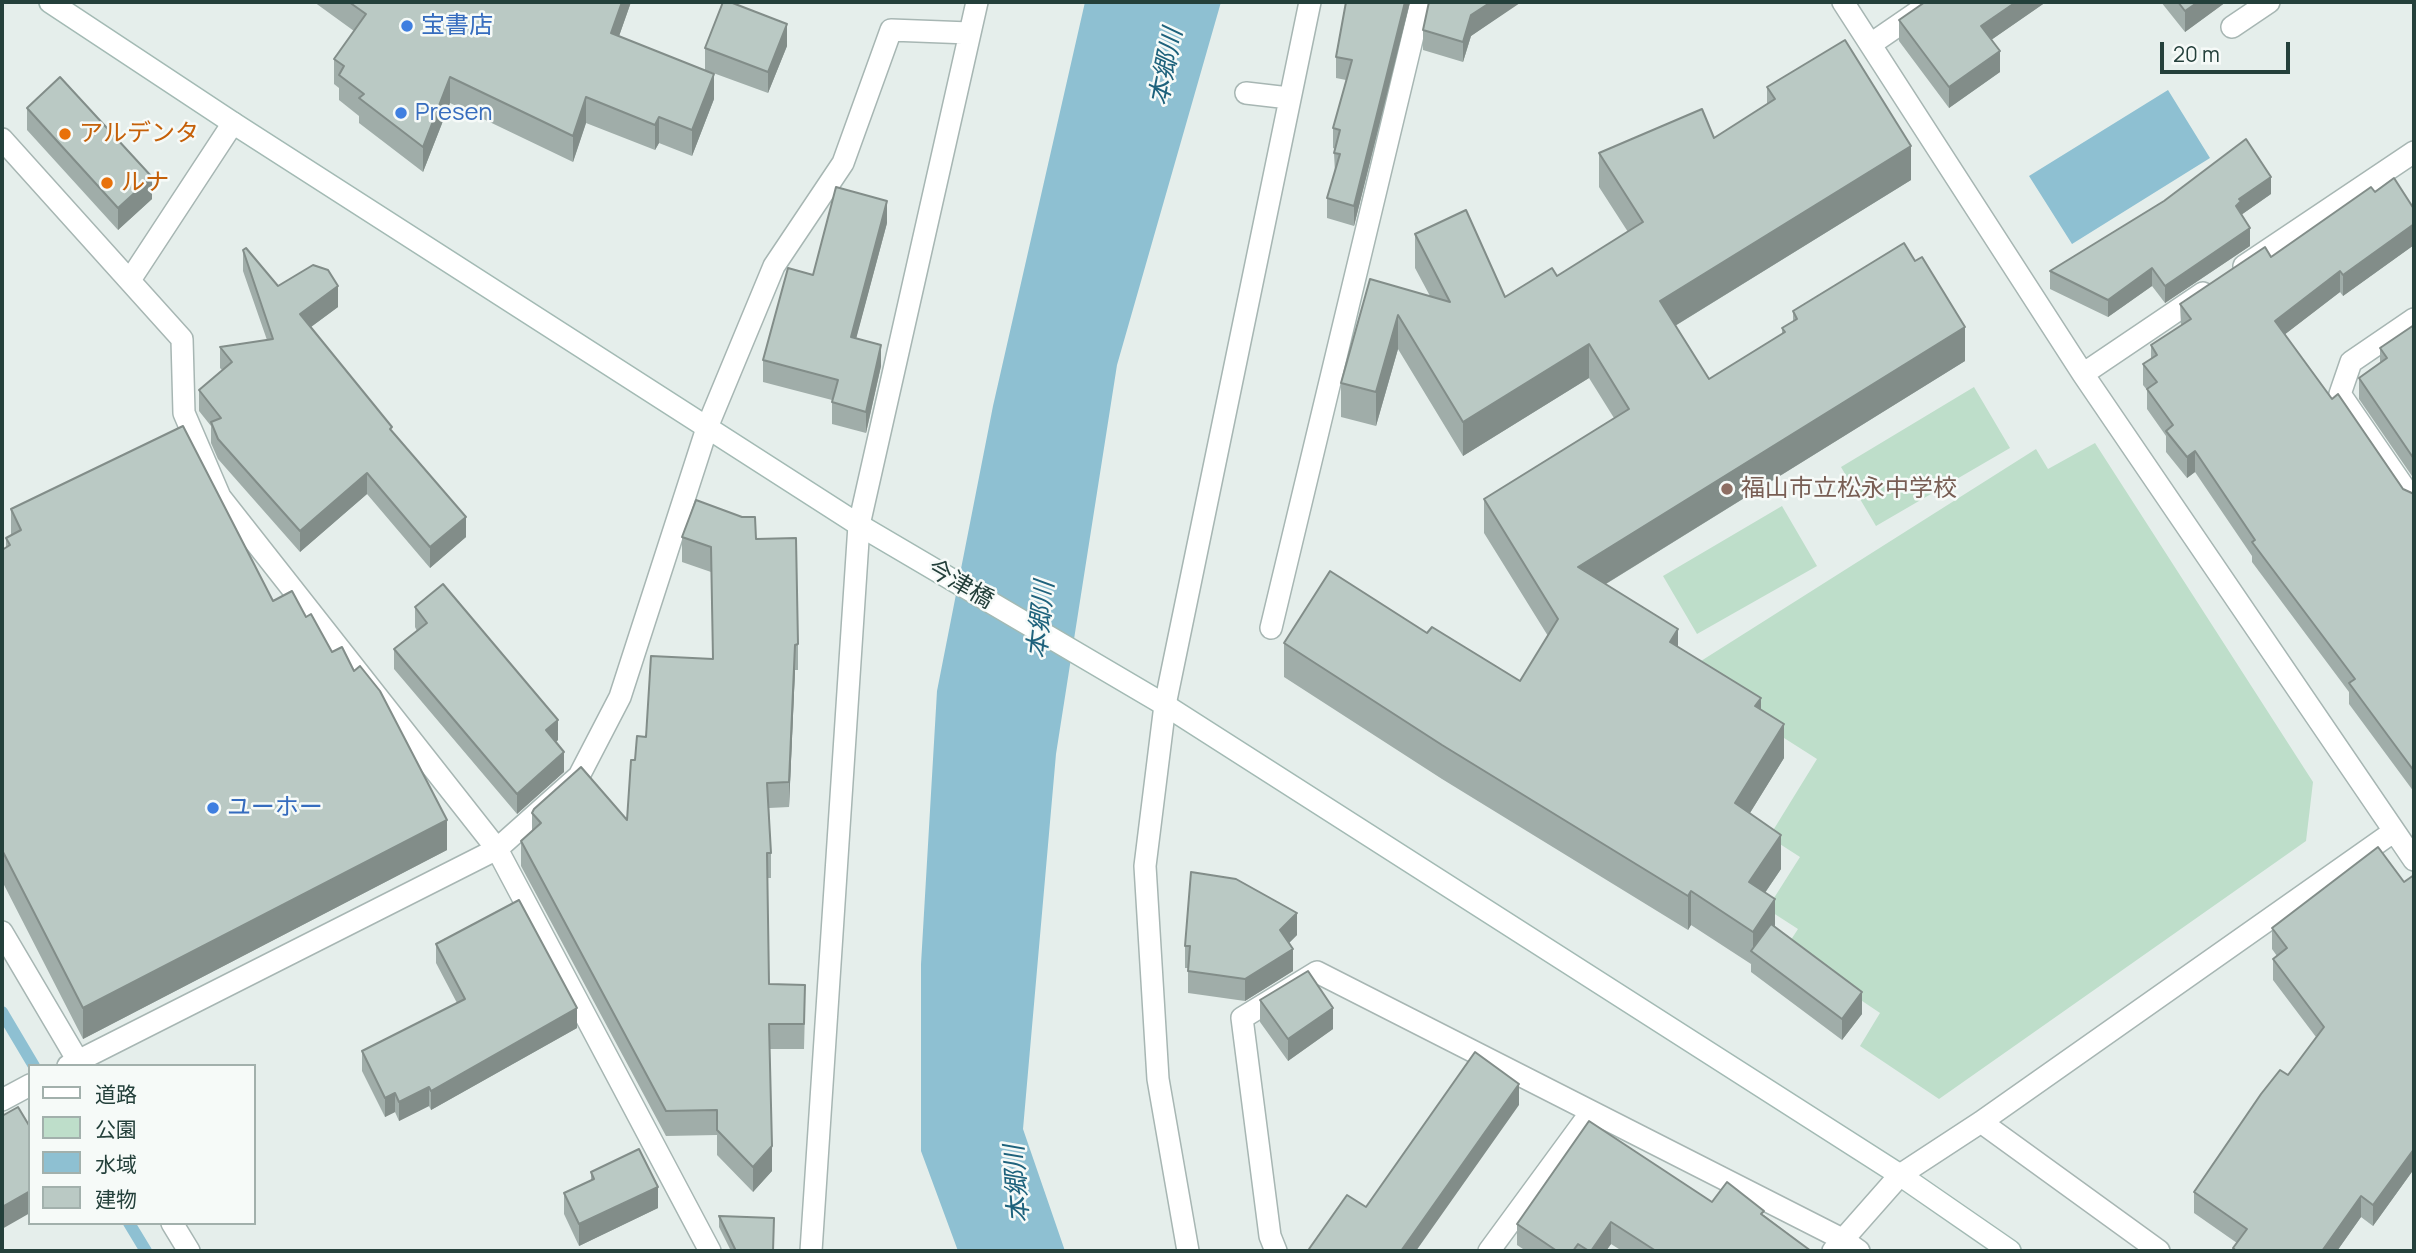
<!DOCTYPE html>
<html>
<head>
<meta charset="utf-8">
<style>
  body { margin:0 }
  #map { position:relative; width:2416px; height:1253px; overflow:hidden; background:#e5eeeb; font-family:Manrope,"Noto Sans JP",sans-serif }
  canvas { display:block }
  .frame { position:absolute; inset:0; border:4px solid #24403b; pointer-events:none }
  .legend { position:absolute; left:28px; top:1064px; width:228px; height:161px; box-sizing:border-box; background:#f6faf8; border:2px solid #a2b0ac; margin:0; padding:9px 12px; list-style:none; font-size:21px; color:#24403b }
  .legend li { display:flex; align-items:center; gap:14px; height:35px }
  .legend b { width:35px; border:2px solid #a2b0ac }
  .scale { position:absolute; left:2160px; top:42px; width:130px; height:32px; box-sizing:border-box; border:4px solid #24403b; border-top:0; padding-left:9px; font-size:21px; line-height:24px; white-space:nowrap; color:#24403b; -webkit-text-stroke:5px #f6faf8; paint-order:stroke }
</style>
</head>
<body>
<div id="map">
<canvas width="2416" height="1253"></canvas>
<div class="frame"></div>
<ul class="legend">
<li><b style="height:9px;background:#fff"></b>道路</li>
<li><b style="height:19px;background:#bedeca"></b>公園</li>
<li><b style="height:19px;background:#8ec0d2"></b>水域</li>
<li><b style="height:19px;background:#bac9c4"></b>建物</li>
</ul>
<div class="scale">20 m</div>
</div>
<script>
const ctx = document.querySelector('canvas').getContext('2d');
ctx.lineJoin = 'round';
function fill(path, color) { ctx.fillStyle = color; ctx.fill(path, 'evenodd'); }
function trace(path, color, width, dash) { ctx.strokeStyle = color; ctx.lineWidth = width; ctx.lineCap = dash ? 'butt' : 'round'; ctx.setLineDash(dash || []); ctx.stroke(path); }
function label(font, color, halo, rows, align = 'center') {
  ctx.font = font + ' Manrope,"Noto Sans JP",sans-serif'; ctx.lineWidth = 5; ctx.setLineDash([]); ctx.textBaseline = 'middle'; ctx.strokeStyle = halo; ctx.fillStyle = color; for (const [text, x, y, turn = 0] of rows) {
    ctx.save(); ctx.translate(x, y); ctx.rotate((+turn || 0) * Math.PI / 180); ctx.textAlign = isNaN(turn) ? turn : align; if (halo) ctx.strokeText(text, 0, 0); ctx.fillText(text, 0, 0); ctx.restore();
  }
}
fill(new Path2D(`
  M1974 387 2010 448 1876 526 1841 467Z
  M2095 443 2313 782 2306 841 1939 1099 1860 1046 1880 1013 1785 949 1798 929 1767 909 1800 857 1769 837 1817 759 1682 673 2036 449 2048 469Z
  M1782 506 1817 566 1697 634 1663 576Z`), '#bedeca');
fill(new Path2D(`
  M1085 2H1221L1117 365 1056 754 1023 1129 1065 1251H958L921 1151V964L937 691 993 406Z
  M2168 90 2210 158 2072 244 2029 176Z`), '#8ec0d2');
trace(new Path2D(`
  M2 1012 34 1066
  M129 1223 146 1251`), '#8ec0d2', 12);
const street = new Path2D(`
  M1843 2 2083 374 2414 860
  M2232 27 2269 2
  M1871 44 1932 2
  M1246 93 1289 98
  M2 139 182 339 184 413 220 497 497 849 710 1251
  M2244 266 2414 152
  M130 280 233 123
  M2414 319 2351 362 2340 394 2414 502
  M2083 374 2203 293
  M1271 628 1421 2
  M2 932 81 1066
  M68 1066 497 849 579 776 620 697 708 425 774 266 843 163 891 30 969 33
  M2 1100 30 1085
  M1981 1122 2159 1251
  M172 1223 189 1251
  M811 1251 859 525 977 2
  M1188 1251 1158 1079 1145 866 1165 705 1310 2
  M1276 1251 1270 1236 1242 1018 1317 972 1842 1239 1859 1251
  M1489 1251 1591 1112
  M1833 1251 1900 1175 1981 1122 2393 832`);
const secondary = new Path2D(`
  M50 2 233 123 859 525 1165 705 1900 1175 2010 1251`);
trace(street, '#a7b6b3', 24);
trace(secondary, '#a3bab4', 24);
trace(street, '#fff', 21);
trace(secondary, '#fff', 21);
fill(new Path2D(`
  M314 2H631L619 36 714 99 692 156 659 143 655 150 586 123 573 162 450 103 423 172 359 123V116L339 100V88L334 84V59L354 31Z
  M1346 2H1410L1354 226 1327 218V198L1335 173 1334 153 1335 149 1333 148V128L1346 80 1336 78V57Z
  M1520 2 1471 36 1463 62 1423 50V30Z
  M1925 2H2046L1991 40 2000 72 1949 108 1899 41V20Z
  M2161 2H2226L2185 32Z
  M787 46 768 93 705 70V48Z
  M1767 87 1911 180 1675 326 1709 379 1782 334V328L1793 321V311L1965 361 1606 584 1678 647 1761 710 1784 758 1750 813 1781 869 1765 893 1775 927 1862 1014 1842 1040 1751 972V964L1691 925 1688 930 1442 779 1284 677V643L1427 633 1520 681 1548 636 1484 533V499L1614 418 1589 378 1463 456 1398 349 1376 426 1341 417V383L1370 279 1430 296 1415 268V234L1505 297 1557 276 1628 232 1599 187V153L1714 138 1767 104Z
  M27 108 152 199 118 230 27 130Z
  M2375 192 2414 209V245L2343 296 2340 292 2285 334 2332 399 2403 489 2414 494V792L2349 704V692L2252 562V556L2195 472 2187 478 2166 452V436L2147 409V390L2143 385V364L2151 359V345L2181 326 2180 304 2271 257Z
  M2271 194 2241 215 2250 246 2165 303 2152 286 2108 317 2050 289V271Z
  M887 223 856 338 881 366 866 433 832 424V400L763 382V360L813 275Z
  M243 250 278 286 338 307 311 327 392 432 466 537 430 568 367 494 300 552 218 459 211 443V426L199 411V390L222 370 220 368V347L267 340 243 271Z
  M2414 325V479L2359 399V378L2380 363V348Z
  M11 509 273 601 306 617 332 652 447 850 83 1039 2 881V550L6 547V538L11 535Z
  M682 537 756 539 798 644V670H795L789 807 769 808 771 853V878H767L769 984 805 1011 804 1049H770L772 1171 753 1192 717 1155V1135L666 1136 521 866V841L532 831V813L627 820 635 760 646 737 713 659 711 572 682 562Z
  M415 607 558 740 556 742 564 772 517 814 394 669V649L417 631 415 627Z
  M2414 875V1169L2373 1226 2361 1217 2337 1251H2233V1248L2237 1243 2194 1213V1192L2288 1075 2316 1037 2273 980V959L2277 956 2272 949V928L2404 882Z
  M1297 935 1289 943 1293 971 1245 1001 1188 993V968H1185V946Z
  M436 944 577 1028 431 1110 429 1106 399 1121 395 1112 385 1117 362 1071V1051L457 1003 436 963Z
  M1260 1000 1333 1029 1288 1061 1260 1022Z
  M591 1172 658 1208 579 1246 564 1214V1193L591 1180Z
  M1764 1215 1811 1251H1622L1611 1244 1606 1251H1526L1517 1245V1224Z
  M719 1216 773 1251H731L719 1227Z`), '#a0ada9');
fill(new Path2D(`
  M622 2H631L611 59V33Z
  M1405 2H1410L1354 226V206Z
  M1491 2 1520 3 1471 36 1463 62V42L1471 15Z
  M2016 2H2046L1981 47V26Z
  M2198 2H2226L2185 32V11Z
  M787 24V46L768 93V72Z
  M2000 51V72L1949 108V87Z
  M714 74V99L692 156V130Z
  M450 77V103L423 172V147Z
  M586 97V123L573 162V136Z
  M659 117V143L655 150V125Z
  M1911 146V180L1660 335V301Z
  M152 177V199L118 230V208Z
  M2271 177V194L2241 215 2236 206 2239 199Z
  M887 201V223L851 358V337Z
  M2414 224V245L2343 296V275Z
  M2250 228V246L2165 303V286Z
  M2152 268V286L2108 317V300Z
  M2340 271V292L2275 342V321Z
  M338 286V307L300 335V314Z
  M1398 315V349L1376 426V392Z
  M1965 327V361L1578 601V567Z
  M1589 344V378L1463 456V422Z
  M881 345V366L866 433V412Z
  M2195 451V472L2187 478V457Z
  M367 473V494L300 552V531Z
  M466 517V537L430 568V547Z
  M1678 629V663L1670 642Z
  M795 645V670L789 807V782Z
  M1761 698V732L1755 706Z
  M558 720V740L546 750V730Z
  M1784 724V758L1735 837V803Z
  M564 752V772L517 814V794Z
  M447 820V850L83 1039V1008Z
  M1781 835V869L1749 916V882Z
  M1691 891V925L1688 930V896Z
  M1775 899V933L1753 952V932Z
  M1297 913V935L1280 952V930Z
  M1293 949V971L1245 1001V979Z
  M1862 992V1014L1842 1040V1019Z
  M577 1008V1028L431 1110V1091Z
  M1333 1008V1029L1288 1061V1039Z
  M1519 1084V1105L1416 1251H1401Z
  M429 1087V1106L399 1121V1102Z
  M395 1093V1112L385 1117V1098Z
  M772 1146V1171L753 1192V1167Z
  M2414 1149V1169L2373 1226V1205Z
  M658 1187V1208L579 1246V1224Z
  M30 1191V1213L2 1229V1207Z
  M2361 1196V1217L2337 1251H2322Z
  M1611 1222V1244L1606 1251H1591Z`), '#828d89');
const building = new Path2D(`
  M349 2H622L611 33 714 74 692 130 659 117 655 125 586 97 573 136 450 77 423 147 359 98 364 94 339 75 344 66 334 59 366 14Z
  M723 2H730L787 24 768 72 705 48Z
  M1346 2H1405L1354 206 1327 198 1340 154 1334 153 1340 130 1333 128 1352 60 1336 57Z
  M1429 2H1491L1471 15 1463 42 1423 30Z
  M1925 2H2016L1981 26 2000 51 1949 87 1899 20Z
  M2178 2H2198L2185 11Z
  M1845 40 1911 146 1660 301 1709 379 1785 332 1782 328 1797 319 1793 311 1904 243 1915 261 1922 257 1965 327 1578 567 1678 629 1670 642 1761 698 1755 706 1784 724 1735 803 1781 835 1749 882 1775 899 1753 932 1691 891 1688 896 1442 745 1284 643 1330 571 1427 633 1432 627 1520 681 1558 619 1484 499 1629 409 1589 344 1463 422 1398 315 1376 392 1341 383 1370 279 1450 302 1415 234 1466 210 1505 297 1552 268 1557 276 1643 222 1599 153 1702 109 1714 138 1775 99 1767 87Z
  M60 77 152 177 118 208 27 108Z
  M2246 139 2271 177 2239 199 2241 201 2236 206 2250 228 2165 286 2152 268 2108 300 2050 271 2164 201Z
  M2394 178 2414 209V224L2343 275 2340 271 2275 321 2332 399 2338 394 2403 489 2414 494V771L2349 683 2355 679 2252 542 2255 540 2195 451 2187 457 2166 431 2173 425 2147 389 2157 382 2143 364 2157 355 2151 345 2191 319 2180 304 2265 247 2271 257 2371 187 2375 192Z
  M836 187 887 201 851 337 881 345 866 412 832 402 838 380 763 360 788 268 813 275Z
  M246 248 278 286 313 265 328 270 338 286 300 314 392 427 390 429 466 517 430 547 367 473 300 531 218 439 211 422 221 418 199 390 232 362 220 347 273 339 243 250Z
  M2414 325V459L2359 378 2387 358 2380 348Z
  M183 426 273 601 292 591 306 617 311 614 332 652 342 647 354 671 360 666 380 691 447 820 83 1008 2 850V550L10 545 6 538 21 530 11 509Z
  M696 500 742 517H755L756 539 796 538 798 644 795 645 789 782 767 783 771 853H767L769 984 805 985 804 1024H769L772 1146 753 1167 717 1130V1110L666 1111 521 841 541 823 532 813 534 809 581 767 627 820 631 760H635L637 736 646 737 651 656 713 659 711 547 682 537Z
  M443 584 558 720 546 730 564 752 517 794 394 649 427 623 415 607Z
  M2378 847 2404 882 2414 875V1149L2373 1205 2361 1196 2322 1251H2236L2233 1248 2247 1229 2194 1192 2261 1094 2280 1070 2288 1075 2324 1027 2273 959 2287 948 2272 928Z
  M1191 872 1236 879 1297 913 1280 930 1293 949 1245 979 1188 971 1190 946H1185Z
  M519 900 577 1008 431 1091 429 1087 399 1102 395 1093 385 1098 362 1051 465 999 436 944Z
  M1771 924 1862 992 1842 1019 1751 951Z
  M1308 971 1333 1008 1288 1039 1260 1000Z
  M1475 1052 1519 1084 1401 1251H1312L1309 1249 1347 1195 1366 1207Z
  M18 1107 30 1127V1191L2 1207V1116Z
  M1589 1121 1712 1202 1727 1182 1764 1211 1761 1214 1811 1251H1656L1611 1222 1591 1251H1589L1578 1244 1573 1251H1557L1517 1224Z
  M639 1149 658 1187 579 1224 564 1193 594 1179 591 1172Z
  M719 1216 774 1218 773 1251H736Z`);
fill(building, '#bac9c4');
trace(building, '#828d89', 2);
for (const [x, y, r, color] of [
  [407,26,7,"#3f7fe0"],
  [401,113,7,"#3f7fe0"],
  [65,134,7,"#e8710a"],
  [107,183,7,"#e8710a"],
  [1727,489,7,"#8d6e63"],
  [213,808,7,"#3f7fe0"]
]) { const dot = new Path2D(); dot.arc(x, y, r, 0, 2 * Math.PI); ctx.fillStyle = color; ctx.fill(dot); trace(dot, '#f6faf8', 2.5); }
label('24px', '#366cbe', '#f6faf8', [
  ["宝書店",421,26],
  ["Presen",415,113],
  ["ユーホー",227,808]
], 'left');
label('24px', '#c56008', '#f6faf8', [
  ["アルデンタ",79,134],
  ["ルナ",121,183]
], 'left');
label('24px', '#785e54', '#f6faf8', [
  ["福山市立松永中学校",1741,489]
], 'left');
label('24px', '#24403b', '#f6faf8', [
  ["今津橋",960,585,30]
]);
label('italic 26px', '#1e627c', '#f6faf8', [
  ["本郷川",1167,67,-79],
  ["本郷川",1042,620,-84],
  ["本郷川",1018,1184,-94]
]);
</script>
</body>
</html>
